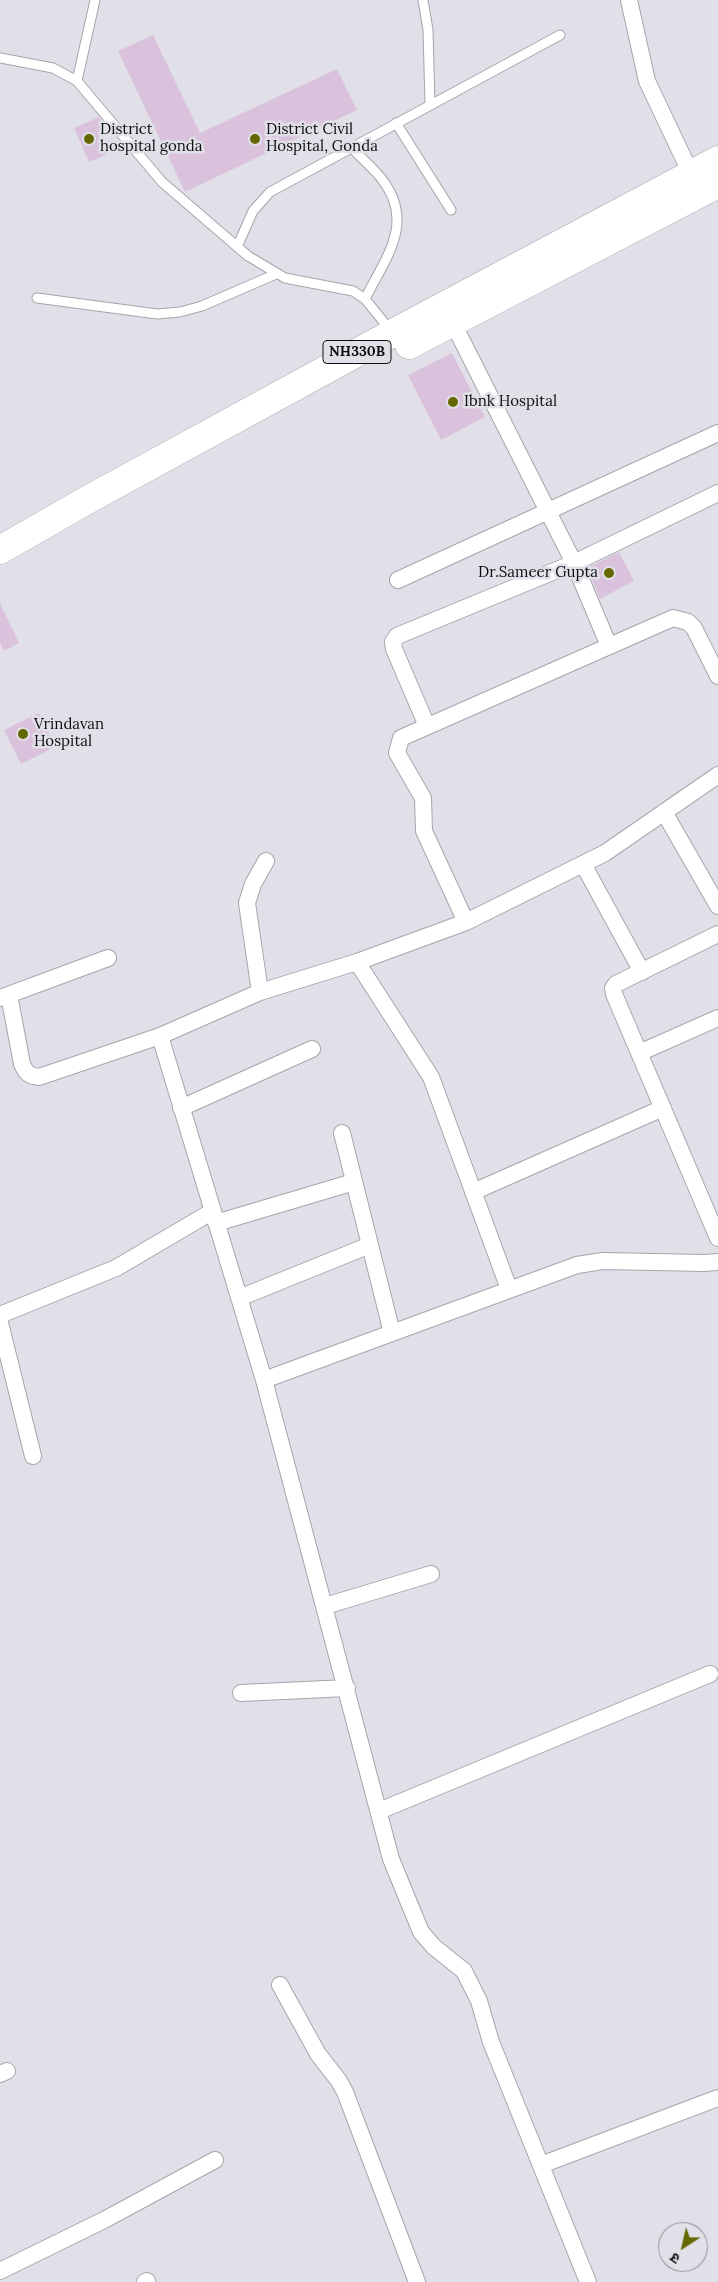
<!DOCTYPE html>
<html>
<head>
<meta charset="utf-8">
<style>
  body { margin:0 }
  #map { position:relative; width:718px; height:2282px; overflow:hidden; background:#e1e0e8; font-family:Lora,"Noto Sans Devanagari",serif }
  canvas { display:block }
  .north { position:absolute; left:658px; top:2222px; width:50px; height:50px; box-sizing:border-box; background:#e1e0e8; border:1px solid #8d8c92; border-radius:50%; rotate:215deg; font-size:14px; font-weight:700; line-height:20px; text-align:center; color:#0e0e10 }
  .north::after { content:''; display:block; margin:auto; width:18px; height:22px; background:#656701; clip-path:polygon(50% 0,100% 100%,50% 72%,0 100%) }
</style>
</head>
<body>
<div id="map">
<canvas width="718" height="2282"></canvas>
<div class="north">उ</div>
</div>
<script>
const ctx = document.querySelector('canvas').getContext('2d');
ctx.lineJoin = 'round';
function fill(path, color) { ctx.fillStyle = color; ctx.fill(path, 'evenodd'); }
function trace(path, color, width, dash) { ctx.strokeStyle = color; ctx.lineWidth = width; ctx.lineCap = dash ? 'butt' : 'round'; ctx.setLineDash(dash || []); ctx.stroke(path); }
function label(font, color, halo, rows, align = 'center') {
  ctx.font = font + ' Lora,serif'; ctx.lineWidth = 5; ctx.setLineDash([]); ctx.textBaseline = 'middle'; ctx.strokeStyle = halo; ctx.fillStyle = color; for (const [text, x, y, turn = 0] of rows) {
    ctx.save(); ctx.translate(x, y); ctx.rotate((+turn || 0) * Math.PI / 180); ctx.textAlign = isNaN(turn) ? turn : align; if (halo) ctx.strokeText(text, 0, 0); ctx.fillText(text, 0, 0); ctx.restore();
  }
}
fill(new Path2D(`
  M153 35 200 133 337 69 357 110 185 192 118 51Z
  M99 117 108 132 99 136 107 154 89 162 74 128Z
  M452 353 485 417 441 440 408 375Z
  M619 552 634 581 600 599 587 568Z
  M0 603 19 643 4 651 0 643Z
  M39 713 55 747 21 764 4 730Z`), '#dbc2dc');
const service = new Path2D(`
  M423 0 428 30 430 105
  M0 58 53 68 77 81 162 182 248 256 285 278 353 291 365 299 391 331
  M77 81 95 0
  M396 123 451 210
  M351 147C361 158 372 167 381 178 416 222 386 257 365 299
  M237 247 253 211 270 192 560 35
  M37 298 157 314 180 312 202 306 276 274`);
const minor = new Path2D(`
  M629 0 647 81 691 174
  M453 323 574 563 609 646
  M398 580 718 433
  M427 726 394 649 393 642 397 636 574 563 718 493
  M664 812 718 906
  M583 864 642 972
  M466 922 424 831 423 798 397 753 401 738 673 618 688 622 694 628 718 676
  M718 934 616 984 613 988 614 994 718 1238
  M357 962 431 1077 509 1289
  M260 992 247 903 253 884 266 861
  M9 995 22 1064C26 1073 29 1076 39 1077L160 1036 260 992 357 962 466 922 605 853 718 775
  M0 998 108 958
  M160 1036 264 1380 391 1859 421 1932 434 1947 464 1971 479 2001 491 2042 588 2282
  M639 1053 718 1018
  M181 1108 312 1049
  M342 1133 392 1333
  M473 1192 663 1108
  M216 1223 354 1182
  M239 1298 370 1245
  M0 1315 116 1268 213 1211
  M0 1323 33 1456
  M264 1380 577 1265 603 1261 704 1263 718 1262
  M325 1606 431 1574
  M241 1693 347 1688
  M379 1811 710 1674
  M280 1985 318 2054 339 2081 345 2092 417 2282
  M0 2074 7 2071
  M541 2165 718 2098
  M0 2271 106 2219 215 2160
  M145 2282 147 2281`);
const trunk = new Path2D(`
  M409 345 718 184
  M0 550 89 499 393 333 718 160`);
trace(service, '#a6a5ac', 11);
trace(minor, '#a6a5ac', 18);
trace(trunk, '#a6a5ac', 29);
trace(service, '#fff', 9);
trace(minor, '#fff', 16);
trace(trunk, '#fff', 28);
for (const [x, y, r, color] of [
  [89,139,6,"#656701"],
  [255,139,6,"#656701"],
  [453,402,6,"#656701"],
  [609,573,6,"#656701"],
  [23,734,6,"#656701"]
]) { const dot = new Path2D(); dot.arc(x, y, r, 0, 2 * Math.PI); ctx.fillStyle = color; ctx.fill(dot); trace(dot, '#e1e0e8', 2); }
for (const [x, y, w] of [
  [357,352,68]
]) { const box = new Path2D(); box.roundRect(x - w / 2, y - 11.5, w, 23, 4); ctx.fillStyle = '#e1e0e8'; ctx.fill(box); trace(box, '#0e0e10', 1); }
label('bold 14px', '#0e0e10', null, [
  ["NH330B",357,352]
]);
label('15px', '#0e0e10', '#e1e0e8', [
  ["District",100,130],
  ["hospital gonda",100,147],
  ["District Civil",266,130],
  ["Hospital, Gonda",266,147],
  ["Ibnk Hospital",464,402],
  ["Dr.Sameer Gupta",598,573,"right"],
  ["Vrindavan",34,725],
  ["Hospital",34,742]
], 'left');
</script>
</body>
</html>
